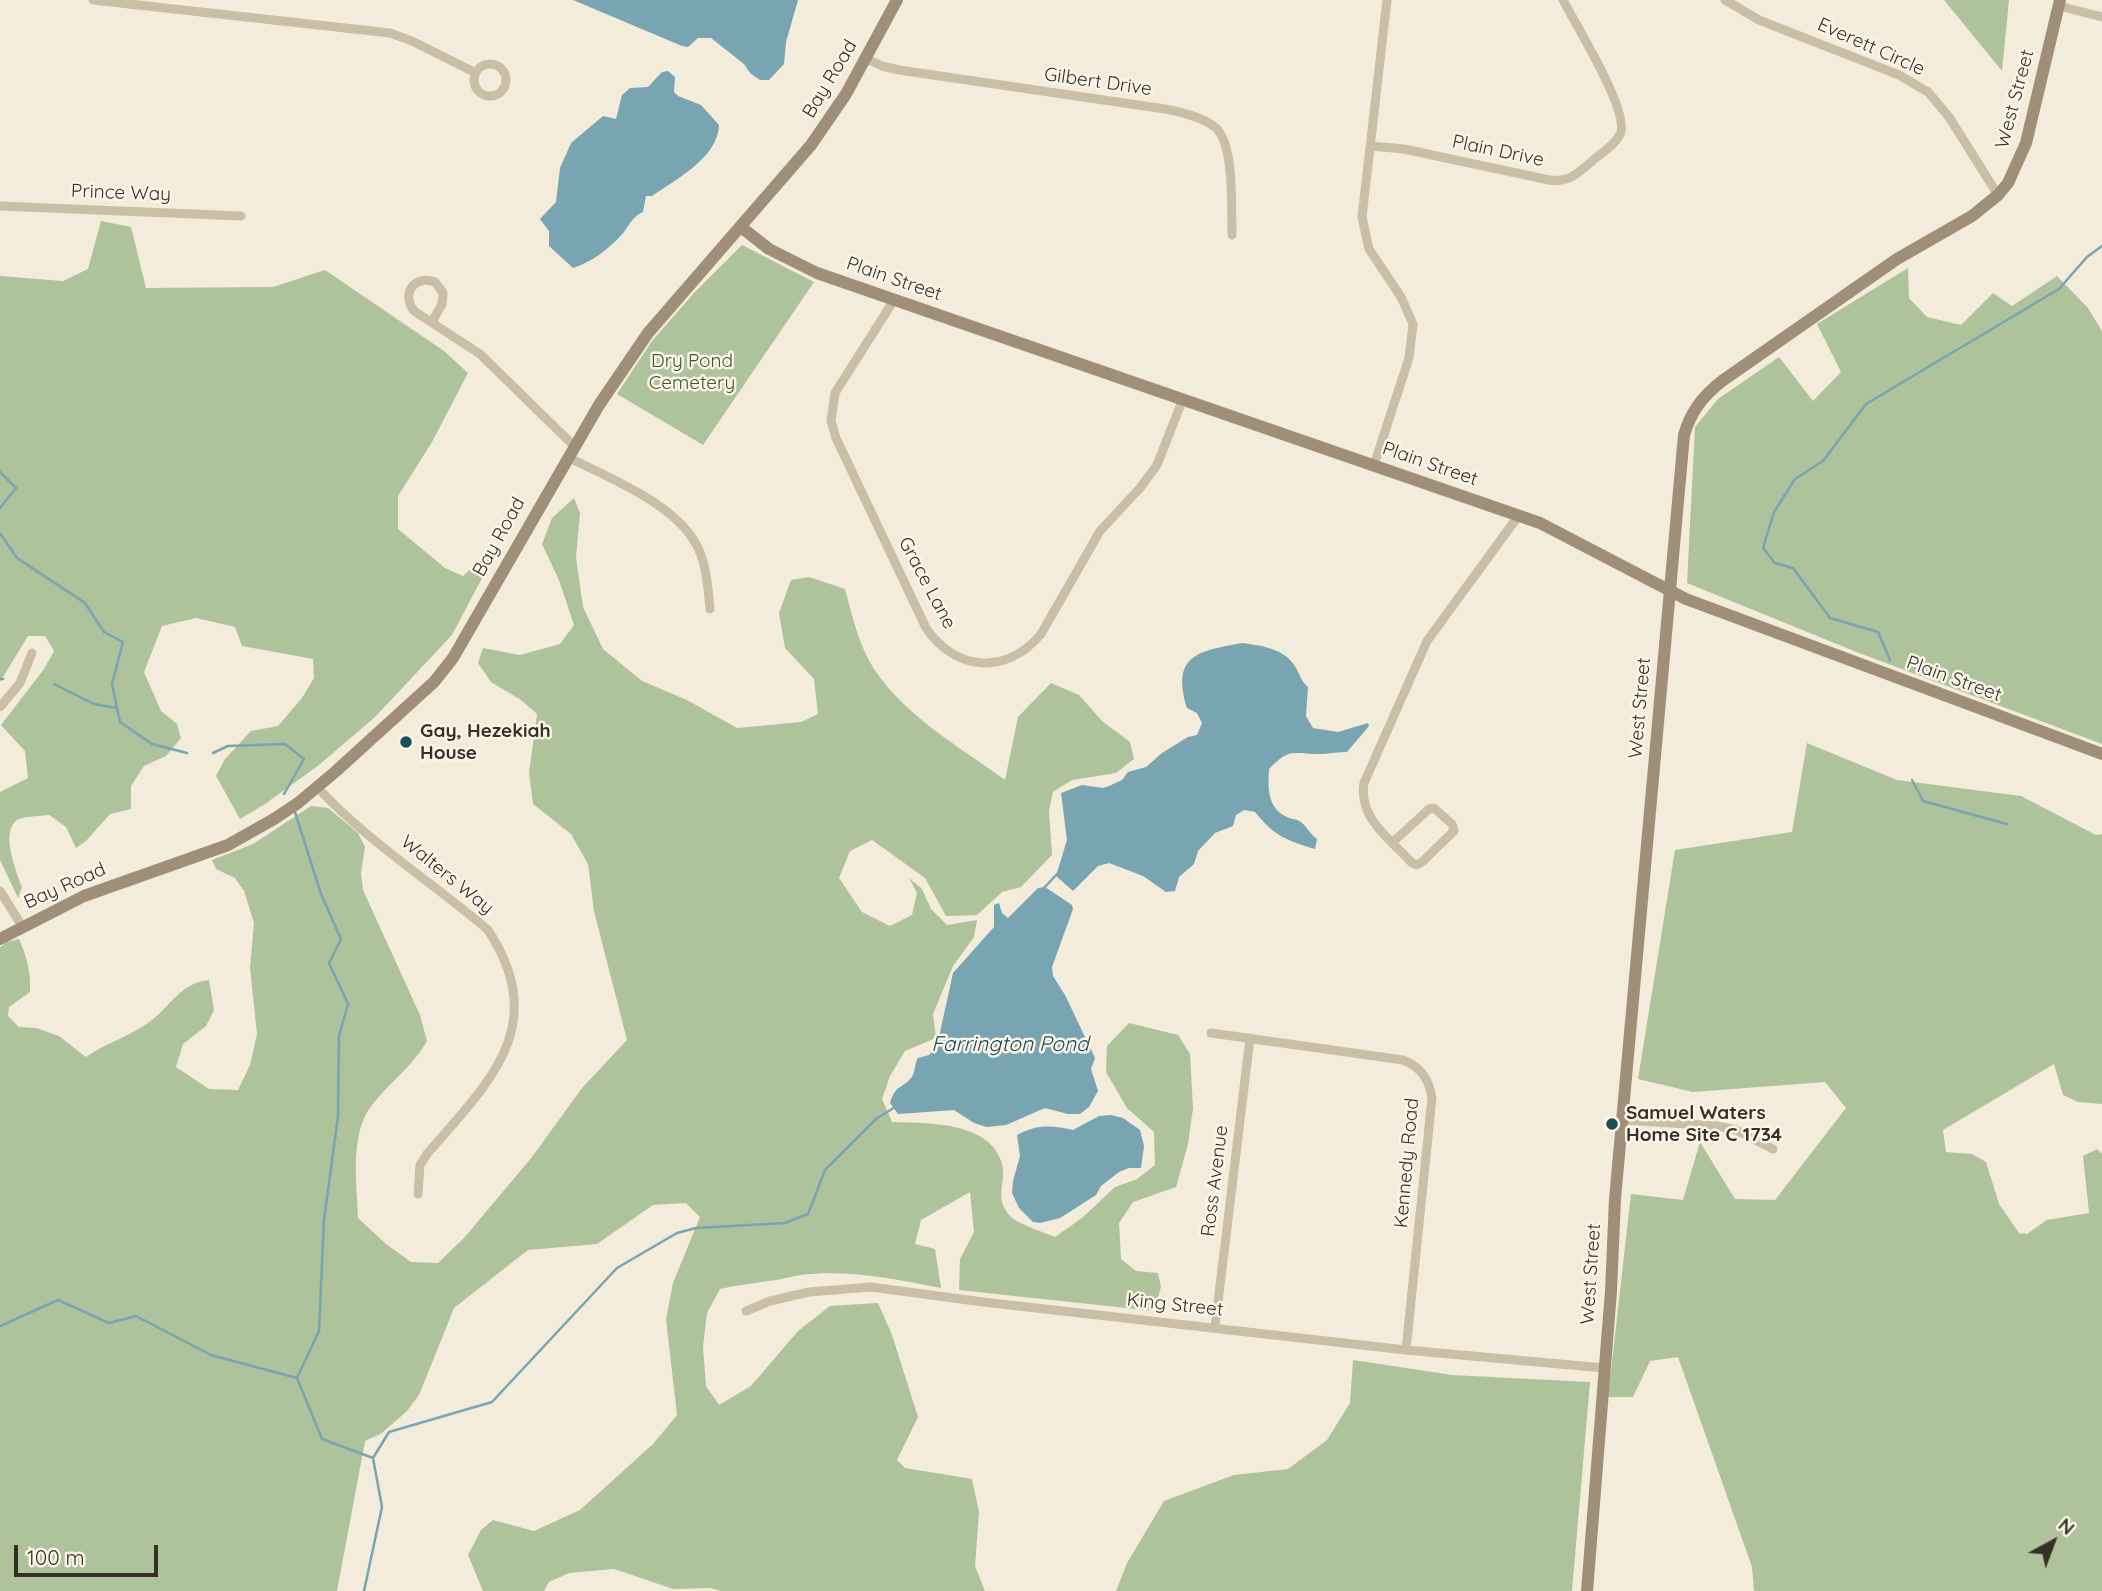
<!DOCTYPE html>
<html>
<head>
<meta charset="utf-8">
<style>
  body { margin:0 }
  #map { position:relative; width:2102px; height:1591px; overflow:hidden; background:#f3ecdb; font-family:Quicksand,sans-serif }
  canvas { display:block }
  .north { position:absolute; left:2018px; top:1507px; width:70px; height:70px; -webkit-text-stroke:5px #faf5e8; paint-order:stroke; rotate:41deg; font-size:19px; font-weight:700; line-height:28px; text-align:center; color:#373028 }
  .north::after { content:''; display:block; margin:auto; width:24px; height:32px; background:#373028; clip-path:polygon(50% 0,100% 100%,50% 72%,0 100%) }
  .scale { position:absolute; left:14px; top:1545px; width:144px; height:32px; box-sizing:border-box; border:4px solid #373028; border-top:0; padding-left:9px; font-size:21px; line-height:24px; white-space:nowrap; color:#373028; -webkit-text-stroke:5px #faf5e8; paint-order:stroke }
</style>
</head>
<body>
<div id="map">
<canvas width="2102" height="1591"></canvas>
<div class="north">N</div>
<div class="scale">100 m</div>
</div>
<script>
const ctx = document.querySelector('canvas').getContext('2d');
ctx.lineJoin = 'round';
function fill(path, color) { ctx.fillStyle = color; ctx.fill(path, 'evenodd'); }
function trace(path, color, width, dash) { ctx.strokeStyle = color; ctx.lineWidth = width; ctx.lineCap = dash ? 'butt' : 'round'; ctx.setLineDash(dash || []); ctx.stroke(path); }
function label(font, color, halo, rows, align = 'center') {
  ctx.font = font + ' Quicksand,sans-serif'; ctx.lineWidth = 5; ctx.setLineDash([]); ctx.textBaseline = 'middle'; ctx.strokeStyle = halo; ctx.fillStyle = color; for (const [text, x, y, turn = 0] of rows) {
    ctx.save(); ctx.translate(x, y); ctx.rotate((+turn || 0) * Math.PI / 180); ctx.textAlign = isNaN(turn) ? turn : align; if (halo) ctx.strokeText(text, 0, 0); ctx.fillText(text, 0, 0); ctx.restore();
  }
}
fill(new Path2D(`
  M1944 0H2009L2002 71Z
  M101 221 131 227 146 288 273 287 325 270 444 351 468 373 432 442 398 496V529L445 568 463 576 480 561 492 559 452 635 375 717 319 765 265 804 240 819 216 776 225 759 251 731 278 726 302 698 314 678 313 659 242 646 235 627 196 618 162 626 144 672 161 711 177 724 181 738 166 756 144 766 131 786V809L110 814 86 841 76 848 66 827 49 815C40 816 24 816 17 820 0 832 16 871 22 887L18 898 0 860V792L28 778 25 751 1 725 44 669 54 651 45 636H28L0 682V276L63 281 88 269Z
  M742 245 814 282 703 445 617 394 652 341 694 293Z
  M1908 268 1909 298 1927 317 1961 325 1993 293 2012 306 2057 276 2088 308 2102 331V744L1859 653 1687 583 1695 427 1718 399 1779 357 1813 401 1841 372 1817 324Z
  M574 498 580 513 576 557 583 607 603 649 642 681 687 700 737 728 801 722 818 714 814 679 785 648 779 613 791 580 809 577 845 589C852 615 859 646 874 669 906 717 960 747 1005 780L1018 717 1051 683 1079 695 1102 721 1130 742 1134 759 1116 773 1072 780 1053 792 1049 811 1052 855 1021 887 1002 892 977 915 946 916 925 878 872 840 850 851 839 878 862 912 890 926 912 915 917 893 909 878 922 889 931 909 947 925 977 920 974 937 953 966 933 1014 936 1038 905 1051 890 1076 882 1099 892 1122C926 1123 991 1121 1002 1164 1007 1183 993 1197 1010 1216 1018 1224 1043 1232 1055 1237L1082 1218 1115 1187 1137 1179 1155 1165 1154 1132 1127 1108 1106 1072 1107 1046 1129 1023 1178 1035 1190 1054 1193 1108 1188 1144 1176 1187 1133 1202 1119 1223 1121 1259 1136 1271 1158 1273 1161 1287 1154 1311 959 1290 960 1259 974 1232 970 1192 921 1220 915 1244 935 1249 941 1288C897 1279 845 1269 800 1275 789 1277 779 1280 768 1281 751 1284 736 1285 720 1289L707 1313 703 1347 706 1386 719 1405 751 1386 798 1331 830 1306 878 1303 892 1335 918 1417 897 1460 905 1468 972 1479 979 1512 975 1566 985 1591H721L711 1588 673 1589 614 1569 569 1573 549 1582 544 1591H483L468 1555 481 1530 493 1520 534 1531 580 1510 653 1444 677 1415 666 1319 673 1283 700 1217 686 1203 653 1205 597 1244 528 1250 454 1308 419 1395 407 1411 382 1433 365 1441 337 1591H0V947L7 942 19 939C27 957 31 972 30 992L9 1007 8 1016 19 1027 36 1028 59 1036 86 1057C106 1043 130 1036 148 1023 170 1008 179 983 209 980L214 1010 206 1026 183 1044 176 1067 209 1089 238 1090 250 1065 257 1034 250 967 254 923 244 891 235 878 216 869 212 860 253 844 311 806 328 808 358 833 365 847 361 873 363 890 420 1015 427 1041C411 1070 379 1090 365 1116 351 1146 357 1186 358 1218L386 1244 411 1262 438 1263 464 1238 532 1157 582 1088 627 1040 594 911 588 864 571 834 533 804 529 773 537 714 521 700 491 682 478 663 483 648 520 655 560 644 574 625 559 580 542 544 552 518Z
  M1807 743 1897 780 2021 796 2096 835 2102 834V1104L2078 1102 2063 1095 2054 1064 1943 1130 1946 1152 1972 1154 1986 1162 1999 1204 2019 1233 2027 1234 2047 1220 2089 1213 2083 1156 2097 1149 2102 1154V1591H1754L1752 1567 1678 1357 1650 1361 1633 1397H1608L1631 1194 1683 1200 1700 1142 1735 1199 1775 1200 1846 1108 1825 1082 1693 1092 1638 1079 1675 850 1792 832Z
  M1353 1360 1452 1375 1590 1382 1572 1591H1116L1127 1563 1164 1501 1234 1475 1288 1469 1327 1440 1350 1403Z`), '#aec29b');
fill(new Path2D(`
  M573 0H798L786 42 784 64 769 80H760L750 73 744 64 711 38H698L688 47 682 46Z
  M668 71 675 77 674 92 678 96 701 105 719 125C718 158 676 179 652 196H646L643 212C633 216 630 224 624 232 609 249 594 261 573 268L549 246V231L540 219 556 202 560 168 571 143 603 116 616 119 622 95 630 88 648 87 662 72Z
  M1242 643C1262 646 1285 648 1296 668 1300 675 1301 681 1308 687L1306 716 1313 728 1338 732 1368 723 1369 726 1347 752C1338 752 1328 754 1319 754 1293 754 1290 747 1269 769 1268 786 1267 807 1285 816 1289 819 1297 819 1301 822 1307 827 1310 834 1317 839L1315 849C1287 841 1273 835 1255 812L1244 810 1236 815 1233 826 1215 833 1198 851 1194 864 1179 877 1175 891 1166 892 1143 876 1109 863 1098 866 1073 891 1056 876 1067 840 1061 793 1082 785 1103 788 1109 786 1122 780 1128 772 1146 767 1162 753 1188 737 1197 735 1202 723 1197 713 1187 708C1171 655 1198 651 1242 643Z
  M1045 887 1072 905 1073 909 1052 967 1053 976 1065 995 1095 1058 1091 1069 1098 1091 1089 1107 1080 1114H1068L1045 1108 1006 1125 987 1127 974 1123 954 1110 898 1114 890 1103C896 1082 905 1089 913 1075 915 1070 915 1063 918 1058L929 1055 937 1046 953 973 994 927V905L999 903 1002 913 1008 918 1038 888Z
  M1111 1115 1123 1118 1140 1130 1144 1146 1141 1168H1129L1119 1172 1101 1186 1096 1195 1060 1218 1040 1223 1033 1222 1019 1208 1012 1193 1013 1181 1020 1156 1017 1135C1036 1124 1052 1125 1073 1130L1099 1116Z`), '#79a4b1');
trace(new Path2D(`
  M0 472 16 488 0 508
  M0 533 17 558 85 603 104 632 123 642 112 684 120 722 152 744 187 753
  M1890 660 1878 632 1830 618 1793 568 1775 563 1763 548 1774 512 1795 479 1823 461 1866 404 2059 289 2087 257 2102 246
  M0 679H3
  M54 684 94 704 116 708
  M213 753 228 746 285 744 304 759 284 794
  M1912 780 1923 801 2007 824
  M295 812 321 894 341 939 329 963 348 1004 339 1036 338 1117 324 1219 319 1331 297 1378
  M1044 888 1058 873
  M0 1326 58 1300 109 1323 136 1316 211 1355 297 1378 322 1439 373 1458
  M373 1458 389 1432 492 1402 617 1268 677 1233 696 1228 785 1223 808 1214 825 1170 876 1119 895 1107
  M364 1591 382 1507 373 1458`), '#79a4b1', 2.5);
trace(new Path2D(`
  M93 0 390 33 412 41 474 72
  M1725 0 1759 20 1899 75 1928 92 1949 117 1998 195
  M2059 6 2102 17
  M865 58 882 66 899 70 1165 109C1181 112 1203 117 1216 128 1235 146 1231 209 1232 235
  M474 80a16 16 0 1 1 32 0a16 16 0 1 1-32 0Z
  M1371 146 1404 149 1549 180C1568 183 1577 174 1591 162 1600 154 1617 144 1621 132 1627 107 1576 25 1563 0
  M0 206 241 216
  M894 300 835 393 831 421 836 438 926 628C956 672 1007 675 1041 634L1100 531 1140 488 1157 465 1183 399
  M432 322 442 304 443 293 435 282C414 274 401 294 414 311L480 354 574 446
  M568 457C610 479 680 505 699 550 707 569 708 589 710 609
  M1374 465 1409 358 1413 324 1401 297 1369 249 1362 217 1387 0
  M0 707 20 683 32 653
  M317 787C368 842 432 882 488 930 551 1027 489 1082 427 1154L420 1165 418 1194
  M1393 842 1429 809 1434 808 1452 824 1454 831 1422 862 1417 865 1412 863C1391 839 1358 819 1364 783L1427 641 1519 515
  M0 891 22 926
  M1211 1033 1403 1060C1421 1067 1429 1079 1432 1098L1406 1350
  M1623 1120 1718 1126 1736 1130 1773 1149
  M746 1311 770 1301 809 1292 871 1287 983 1302 1406 1350 1604 1368
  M1215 1327 1250 1038`), '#cbbea7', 9);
trace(new Path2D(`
  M741 227 769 249 817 273 1540 523 1686 599 2102 754
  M0 939 84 896 228 845 274 819 298 803 335 772 434 682 453 658 599 405 648 333 811 145 846 94 897 0
  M1587 1591 1611 1291 1615 1199 1684 435C1691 411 1703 396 1722 381L1897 259 1972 216 1998 195 2008 183 2026 143 2060 0`), '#9f8e78', 12);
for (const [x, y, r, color] of [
  [406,742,7,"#1c4b5a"],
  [1612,1124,7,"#1c4b5a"]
]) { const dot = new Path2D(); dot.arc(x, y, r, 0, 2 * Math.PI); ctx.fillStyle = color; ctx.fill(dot); trace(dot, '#faf5e8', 2.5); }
label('19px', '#373028', '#faf5e8', [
  ["Everett Circle",1871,47,24],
  ["Bay Road",830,79,-59],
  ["Gilbert Drive",1098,82,8],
  ["West Street",2015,99,-75],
  ["Plain Drive",1498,151,12],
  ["Prince Way",121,193,2],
  ["Plain Street",894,279,19],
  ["Plain Street",1430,464,19],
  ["Bay Road",499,537,-61],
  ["Grace Lane",927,583,62],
  ["Plain Street",1954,679,20],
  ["West Street",1640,708,-85],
  ["Walters Way",447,875,39],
  ["Bay Road",65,886,-24],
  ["Kennedy Road",1407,1163,-85],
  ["Ross Avenue",1215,1181,-83],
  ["West Street",1591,1274,-86],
  ["King Street",1175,1305,6]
]);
label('19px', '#3e572b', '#faf5e8', [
  ["Dry Pond",692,361],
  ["Cemetery",692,383]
]);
label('bold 19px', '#373028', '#faf5e8', [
  ["Gay, Hezekiah",420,731],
  ["House",420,753],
  ["Samuel Waters",1626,1113],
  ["Home Site C 1734",1626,1135]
], 'left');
label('italic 21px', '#1c4b5a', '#faf5e8', [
  ["Farrington Pond",1010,1045]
]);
</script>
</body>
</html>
